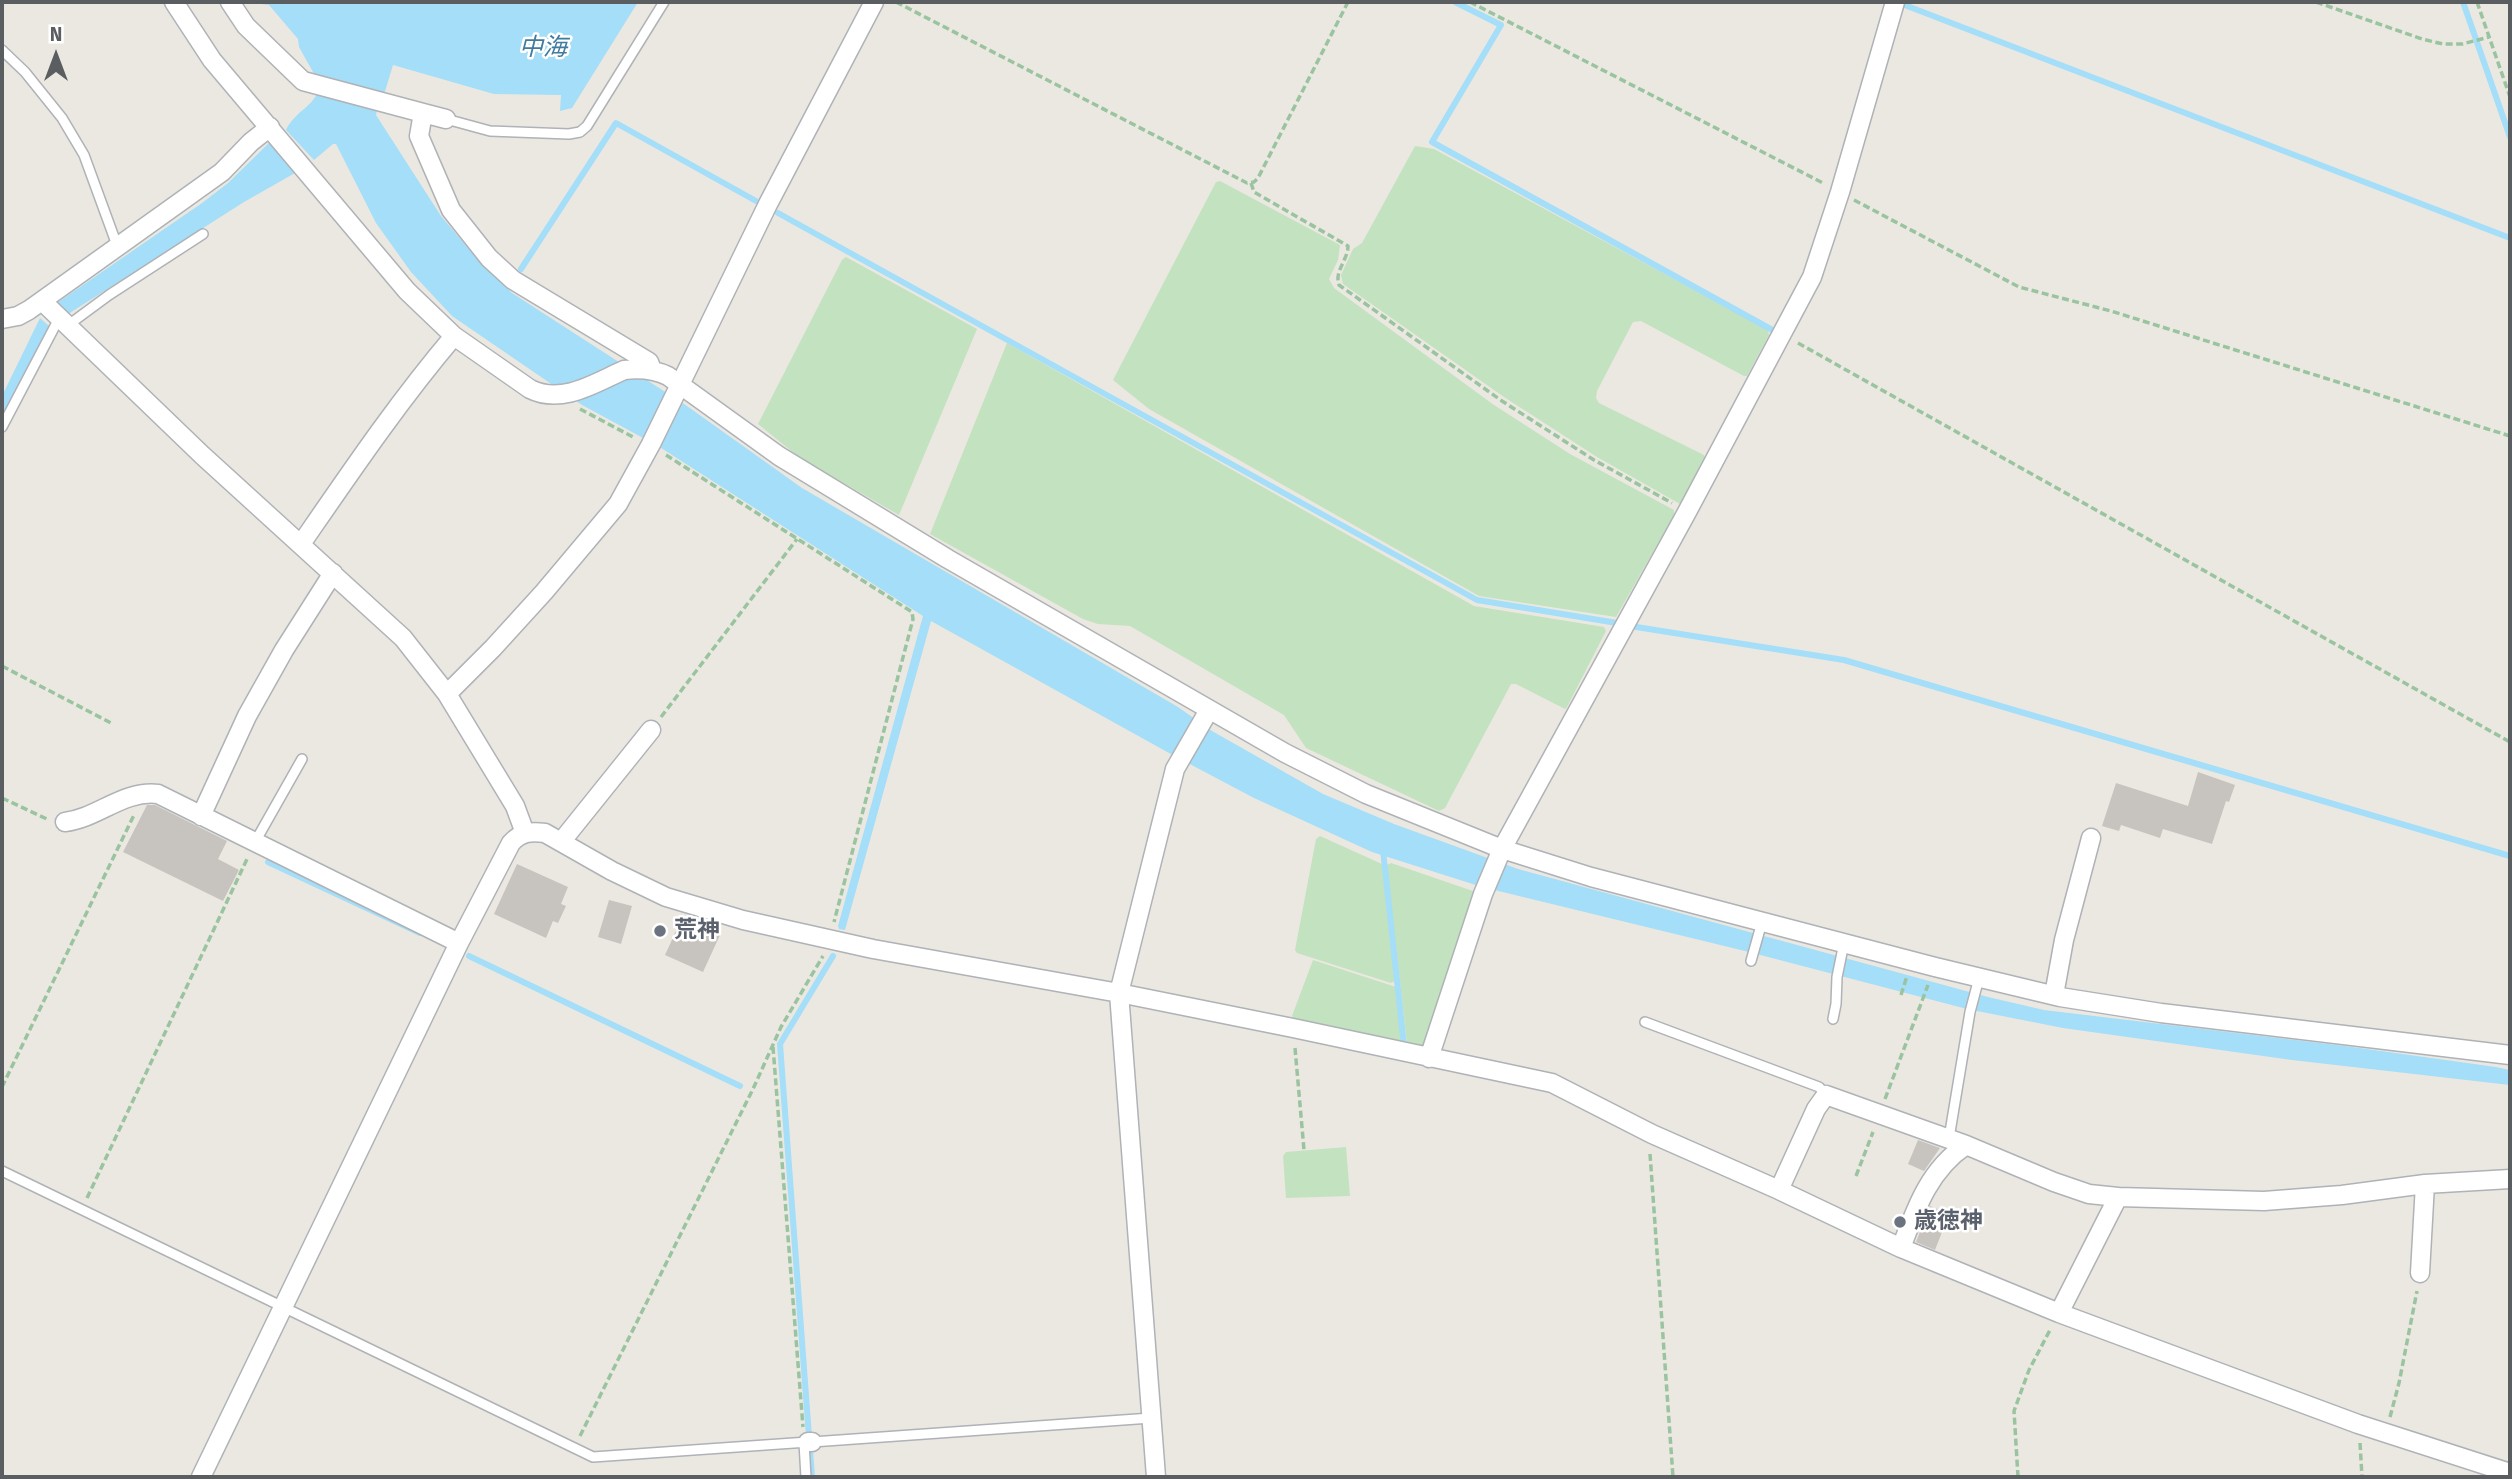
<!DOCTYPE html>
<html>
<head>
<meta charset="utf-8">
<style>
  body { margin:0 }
  #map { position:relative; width:2512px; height:1479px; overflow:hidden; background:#ebe8e1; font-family:"Fira Sans",sans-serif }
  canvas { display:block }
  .frame { position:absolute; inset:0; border:4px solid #5a5e61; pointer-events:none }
  .north { position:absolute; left:21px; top:21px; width:70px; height:70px; -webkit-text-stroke:5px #fff; paint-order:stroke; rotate:0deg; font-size:19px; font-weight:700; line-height:28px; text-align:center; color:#5a5e61 }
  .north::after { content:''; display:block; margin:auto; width:24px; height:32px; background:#5a5e61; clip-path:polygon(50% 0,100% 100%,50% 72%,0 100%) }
</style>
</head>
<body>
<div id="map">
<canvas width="2512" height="1479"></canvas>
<div class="frame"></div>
<div class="north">N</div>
</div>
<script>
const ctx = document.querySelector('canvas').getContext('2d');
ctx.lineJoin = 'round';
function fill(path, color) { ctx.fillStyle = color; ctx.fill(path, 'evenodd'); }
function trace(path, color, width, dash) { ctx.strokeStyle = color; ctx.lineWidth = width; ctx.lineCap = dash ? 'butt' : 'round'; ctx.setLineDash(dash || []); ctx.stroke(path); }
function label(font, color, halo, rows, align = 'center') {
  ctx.font = font + ' "Fira Sans","Noto Sans JP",sans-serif'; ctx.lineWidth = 5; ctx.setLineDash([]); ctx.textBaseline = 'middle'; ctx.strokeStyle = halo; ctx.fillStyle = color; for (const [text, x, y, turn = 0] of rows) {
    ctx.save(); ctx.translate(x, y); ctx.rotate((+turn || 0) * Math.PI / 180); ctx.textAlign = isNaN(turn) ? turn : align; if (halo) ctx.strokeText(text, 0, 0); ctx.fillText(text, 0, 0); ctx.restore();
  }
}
fill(new Path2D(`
  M1415 146 1434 149 1768 330 1769 335 1747 376H1744L1641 321 1633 322 1597 391 1596 398 1599 403 1704 455 1705 462 1683 502 1680 504 1597 457 1504 397 1343 284 1341 275 1353 249 1362 243Z
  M1220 181 1340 245 1338 260 1329 279 1334 288 1494 405 1570 454 1674 510V515L1616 617 1479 596 1149 409 1113 380 1216 182Z
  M846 257 977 329 899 515 800 458 758 424 842 260Z
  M1007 343 1474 606 1604 627 1606 631 1567 707 1565 709 1516 684H1511L1445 808 1439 811 1306 748 1284 715 1130 626 1098 624 1083 619 930 534Z
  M1320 836 1382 864 1395 981 1391 983 1297 953 1295 950 1316 839Z
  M1391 863 1473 891 1474 898 1427 1048 1407 1044 1387 868V865Z
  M1313 960 1396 987 1402 1042 1398 1045 1296 1021 1292 1016Z
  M1346 1147 1350 1196 1286 1198 1283 1156 1286 1152Z`), '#c3e2bf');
fill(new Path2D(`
  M260 2H638L572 108 560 111 561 95 494 94 393 65 383 98 318 81 299 47 298 39 269 5 261 4Z
  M319 88 378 104 376 115 441 216 478 260 512 293 687 406 802 488 1178 707 1212 731 1323 794 1394 824 1518 869 1988 997 2044 1010 2345 1046 2496 1067 2510 1070V1085L2292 1060 2063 1028 1967 1009 1749 952 1482 887 1372 852 1254 798 1169 753 931 621 845 930 839 929 838 926 923 616 658 446 582 405 452 316 411 272 376 223 336 144H333L314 160 286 130C295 111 315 106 319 88Z
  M269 143 295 173 244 202 65 316 54 305 202 203 228 183Z
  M40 318 49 326 2 415V396Z`), '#a4def8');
trace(new Path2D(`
  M1455 2 1501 25 1432 142 1776 332
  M2463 2 2510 137
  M1902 4 2510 238
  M778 213 1477 600 1617 623
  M521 269 616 123 756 201
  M1630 626 1844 660 2510 856
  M1383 850 1404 1046
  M268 862 420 933
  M469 956 740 1086
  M812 1477 780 1044 833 956`), '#a4def8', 6);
fill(new Path2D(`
  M2198 772 2235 785 2229 802 2226 801 2212 844 2163 829 2160 838 2121 825 2119 831 2102 826 2116 783 2188 806Z
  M147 805H155L227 841 218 859 239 870 223 901 123 852Z
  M517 864 568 887 561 904 566 906 558 923 553 921 546 938 494 914Z
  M609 900 632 906 621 944 598 937Z
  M682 918 720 935 703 972 665 955Z
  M1918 1140 1940 1148 1924 1171 1908 1164Z
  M1930 1206 1949 1214 1935 1250 1916 1242Z`), '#c7c3be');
const service = new Path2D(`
  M2 50 25 72 62 118 84 155 118 248
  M446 119 490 131 569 134 580 132 587 126 664 2
  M67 326 109 295 203 234
  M2 427 55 326 61 320
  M255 842 302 759
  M1751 961 1762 922
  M1833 1019 1836 1004 1837 977 1844 943
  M1645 1022 1819 1087 1826 1095
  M1949 1138 1970 1012 1979 978
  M2 1171 593 1457 808 1442
  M812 1442 1151 1418
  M804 1443 806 1477`);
const minor = new Path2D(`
  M174 2 212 60 407 291 454 336 530 389C562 405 595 383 624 370 640 368 654 369 668 376L779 456 948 559 1285 753 1366 794 1502 849 1591 877 1935 967 2060 997 2161 1013 2510 1055
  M230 2 246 26 303 81 423 113 419 136 451 210 489 258 513 280 649 362 652 370
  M423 113 446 119
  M42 301 202 455 403 638 447 694 515 806 525 833
  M2 319 18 316 29 310 222 172 251 142 270 127
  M301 544C350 473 398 402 454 336
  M447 694 493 648 544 592 618 504 651 444 768 204 874 2
  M201 816 247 716 284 650 333 573
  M65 822C98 818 123 790 158 794L459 943
  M561 842 651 730
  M2054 995 2064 940 2091 838
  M1429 1058 1483 894 1502 849 1687 512 1812 277 1840 192 1895 2
  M1779 1190 1816 1109 1826 1095 1966 1145 2054 1182 2089 1194 2118 1197
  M1901 1248C1916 1208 1929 1170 1966 1145
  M2420 1273 2425 1184
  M2059 1313 2118 1197 2264 1201 2342 1195 2425 1184 2510 1179
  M808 1442H812
  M201 1477 459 943 511 843C521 832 531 831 545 833L612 871 666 897 743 920 873 949 1119 993 1293 1028 1552 1083 1652 1134 1779 1190 1901 1248 2059 1313 2358 1424 2510 1473
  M1156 1477 1119 993 1175 769 1209 710`);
trace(service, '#afb2b6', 12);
trace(minor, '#afb2b6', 21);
trace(new Path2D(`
  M896 2 1247 183 1254 182 1258 178 1348 2
  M1470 2 1823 183
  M2316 2 2422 39 2443 44H2462L2489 37
  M2477 2 2510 97
  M1251 183 1254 192 1348 246C1348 260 1334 271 1339 285L1502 401 1594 460 1672 503
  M1854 200 2019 287 2111 311 2510 436
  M1798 343 2510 742
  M580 409 635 438
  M666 455 912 612 913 619 834 922
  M2 666 113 724
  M661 717 797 539
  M2 798 49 820
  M1901 995 1907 976
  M773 1047 803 1427
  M1295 1048 1304 1150
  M2 1087 134 815
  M1885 1099 1928 985
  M1650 1154 1673 1477
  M1856 1176 1873 1132
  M87 1198 248 857
  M2390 1417 2399 1383 2417 1291
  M580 1436 753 1089 781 1027 823 956
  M2360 1443 2362 1477
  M2018 1477 2014 1411 2029 1370 2050 1330`), '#9ac4a0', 3.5, [7, 3.5]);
trace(service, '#fff', 9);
trace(minor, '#fff', 18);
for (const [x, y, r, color] of [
  [660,931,7,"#6b7280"],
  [1900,1222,7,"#6b7280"]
]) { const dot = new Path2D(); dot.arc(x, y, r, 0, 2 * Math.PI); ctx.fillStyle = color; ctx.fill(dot); trace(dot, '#fff', 2.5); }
label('bold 23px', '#5b616d', '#fff', [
  ["荒神",674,931],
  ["歳徳神",1914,1222]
], 'left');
label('italic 24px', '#417ba0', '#fff', [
  ["中海",543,48]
]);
</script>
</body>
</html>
